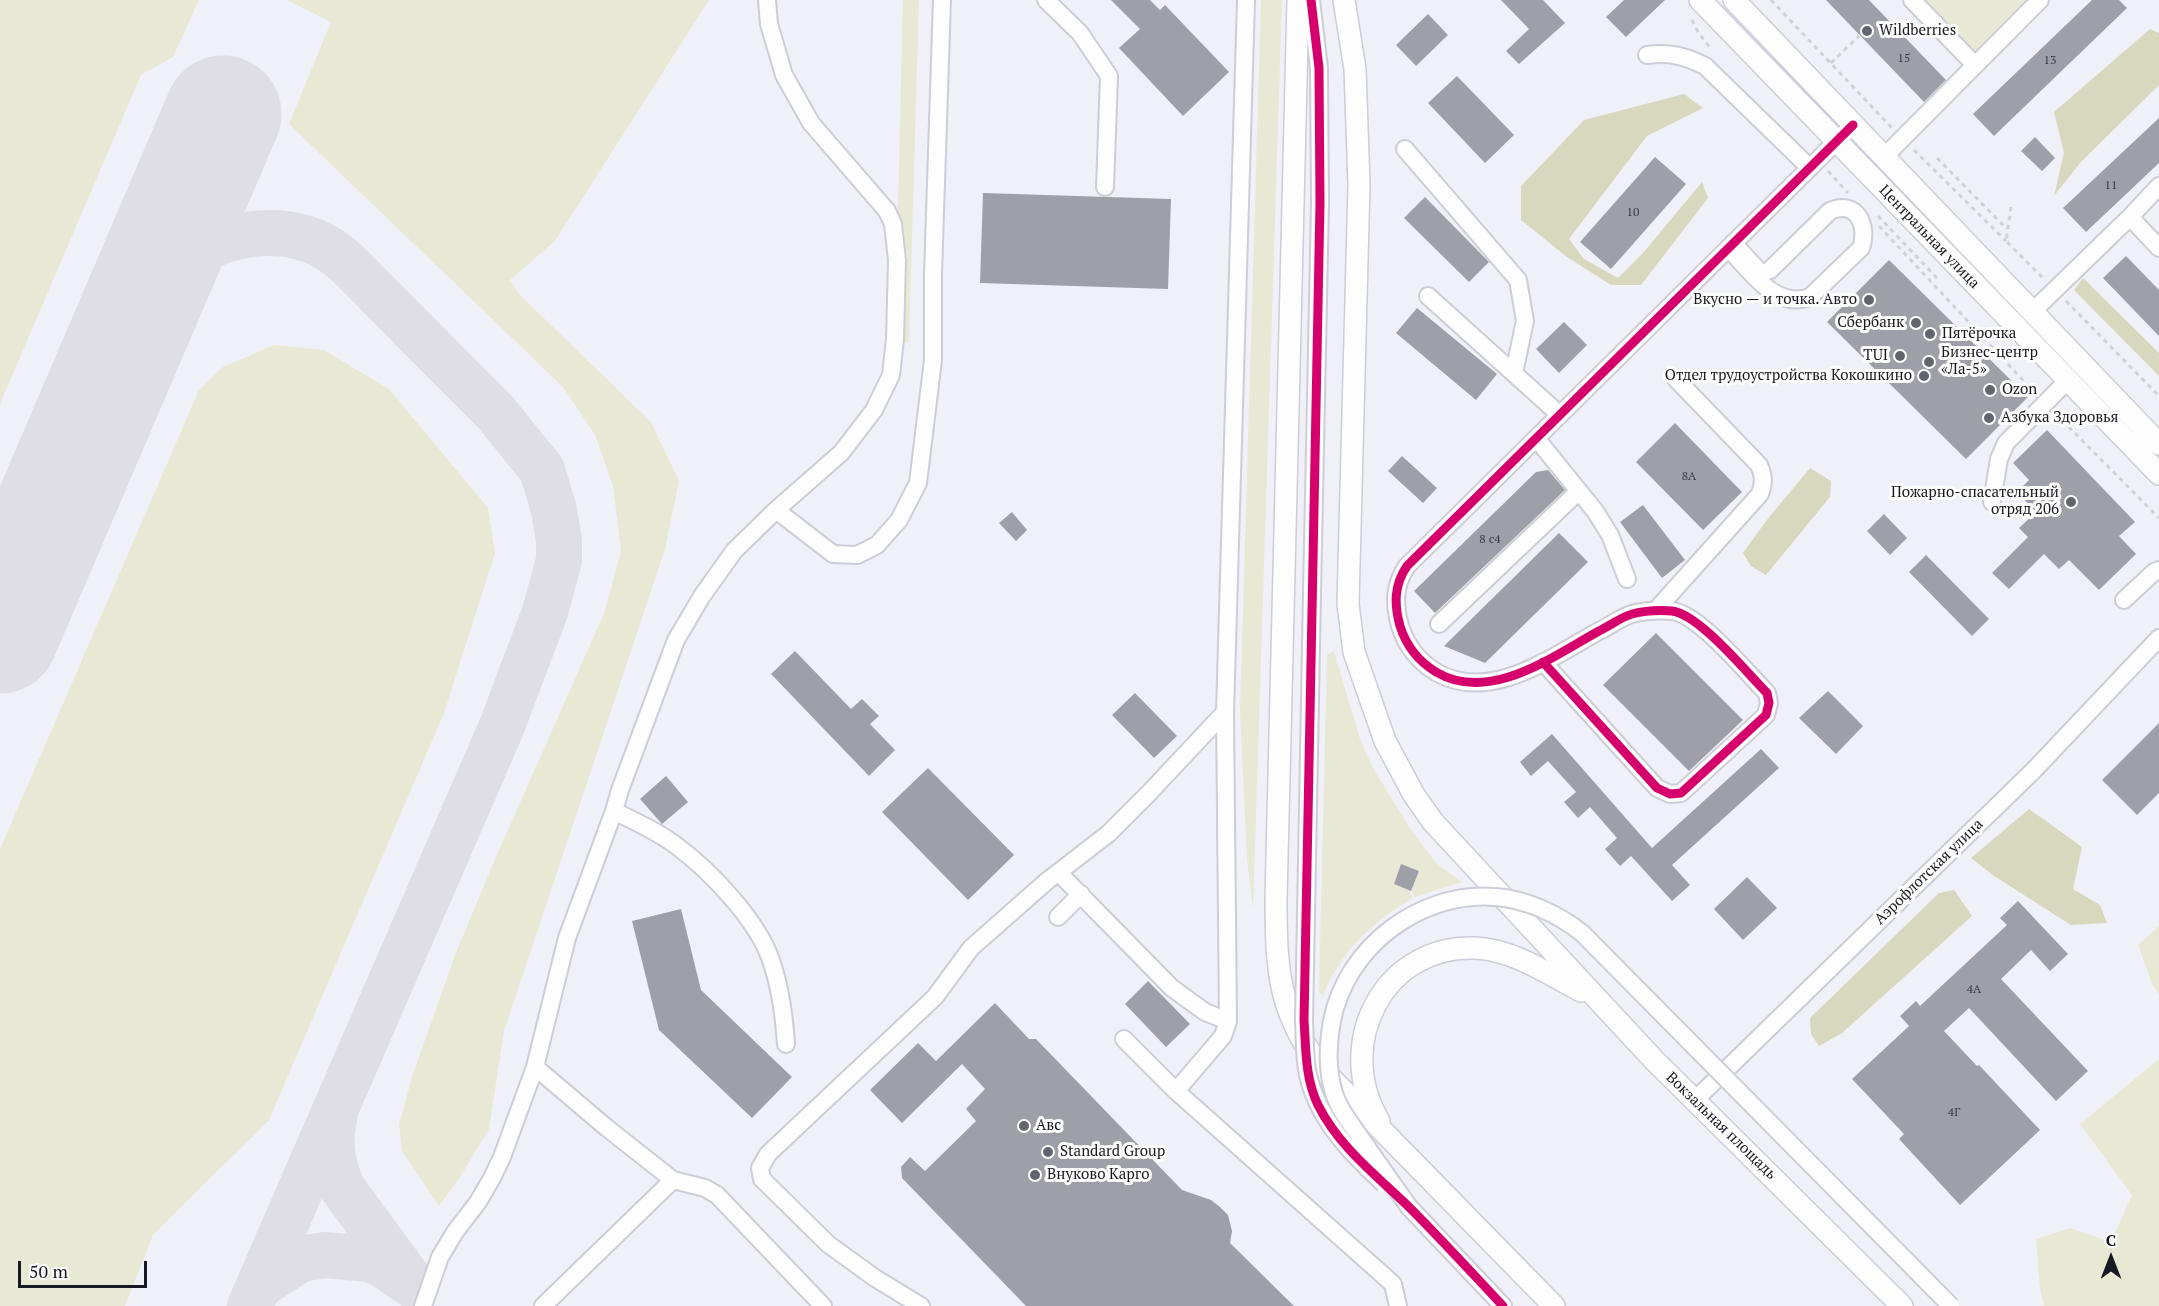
<!DOCTYPE html>
<html>
<head>
<meta charset="utf-8">
<style>
  body { margin:0 }
  #map { position:relative; width:2159px; height:1306px; overflow:hidden; background:#f0f0f9; font-family:"PT Serif",serif }
  canvas { display:block }
  .north { position:absolute; left:2081px; top:1228px; width:60px; height:60px; -webkit-text-stroke:4px #fcfcfc; paint-order:stroke; rotate:0deg; font-size:16px; font-weight:700; line-height:24px; text-align:center; color:#191923 }
  .north::after { content:''; display:block; margin:auto; width:21px; height:27px; background:#191923; clip-path:polygon(50% 0,100% 100%,50% 72%,0 100%) }
  .scale { position:absolute; left:18px; top:1261px; width:129px; height:27px; box-sizing:border-box; border:3px solid #191923; border-top:0; padding-left:8px; font-size:18px; line-height:21px; white-space:nowrap; color:#191923; -webkit-text-stroke:4px #fcfcfc; paint-order:stroke }
</style>
</head>
<body>
<div id="map">
<canvas width="2159" height="1306"></canvas>
<div class="north">С</div>
<div class="scale">50 m</div>
</div>
<script>
const ctx = document.querySelector('canvas').getContext('2d');
ctx.lineJoin = 'round';
function fill(path, color) { ctx.fillStyle = color; ctx.fill(path, 'evenodd'); }
function trace(path, color, width, dash) { ctx.strokeStyle = color; ctx.lineWidth = width; ctx.lineCap = dash ? 'butt' : 'round'; ctx.setLineDash(dash || []); ctx.stroke(path); }
function label(font, color, halo, rows, align = 'center') {
  ctx.font = font + ' "PT Serif",serif'; ctx.lineWidth = 6; ctx.setLineDash([]); ctx.textBaseline = 'middle'; ctx.strokeStyle = halo; ctx.fillStyle = color; for (const [text, x, y, turn = 0] of rows) {
    ctx.save(); ctx.translate(x, y); ctx.rotate((+turn || 0) * Math.PI / 180); ctx.textAlign = isNaN(turn) ? turn : align; if (halo) ctx.strokeText(text, 0, 0); ctx.fillText(text, 0, 0); ctx.restore();
  }
}
fill(new Path2D(`
  M0 0H199L173 57 141 75 0 404Z
  M287 0H709L555 241 510 280 519 294 651 422 679 481 665 549 504 1031 489 1129 460 1177 439 1206 402 1151 399 1124 413 1074 455 955 495 859 605 611 621 550 613 486 595 435 563 387 289 124 331 22Z
  M903 0H919L909 342 892 343 898 207Z
  M1261 0H1282L1253 910 1247 859 1240 712Z
  M1912 0H2040L1975 65Z
  M274 345 324 350 389 389 488 508 495 553 444 713 269 1120 153 1235 125 1306H0V849L199 390 223 367Z
  M1334 651 1360 739 1373 768 1409 827 1436 863 1462 882 1415 897 1411 891 1419 871 1401 865 1394 884 1409 890 1413 898C1373 922 1340 951 1323 996L1319 992 1327 655Z
  M2159 926V994L2153 986 2138 945Z
  M2159 1059V1306H2044L2040 1288 2036 1239 2070 1228 2111 1242 2132 1195 2080 1124Z`), '#e8e9d4');
fill(new Path2D(`
  M2150 29 2159 33V85L2080 163 2054 196 2064 153 2054 112Z
  M1684 94 1703 108 1647 136 1569 239 1584 259 1618 278 1643 253 1702 182 1708 198 1641 285H1611L1567 257 1521 220V186L1584 120Z
  M2083 278 2159 353V376L2074 290Z
  M1810 468 1831 481 1830 497 1766 575 1751 566 1743 553 1766 521Z
  M2029 809 2082 847 2073 889 2100 905 2107 923 2071 925 1994 876 1971 858Z
  M1954 890 1972 916 1842 1033 1819 1046 1811 1034 1810 1018 1939 893Z`), '#d8d8bf');
trace(new Path2D(`
  M139 313C149 300 159 285 170 273 176 266 185 261 193 256 231 230 288 224 329 249 335 253 341 258 347 263L496 413 542 470 554 510 559 540V560L545 612 502 726 250 1306
  M334 1119C328 1143 333 1167 343 1189L415 1287
  M259 1286 301 1259 325 1255 369 1259 385 1266 408 1282`), '#dedee4', 46);
trace(new Path2D(`
  M0 635 223 114`), '#dedee4', 117);
fill(new Path2D(`
  M1111 0H1150L1160 10 1165 5 1229 72 1183 116 1119 48 1140 29Z
  M1501 0H1543L1565 23 1519 64 1506 51 1529 29Z
  M1624 0H1665L1626 37 1606 17Z
  M1826 0H1869L1946 80 1924 102Z
  M2092 0H2119L2127 8 1994 136 1973 114Z
  M1428 14 1448 35 1416 66 1396 45Z
  M1457 76 1514 135 1485 163 1428 103Z
  M2159 118V163L2086 232 2063 208Z
  M2035 137 2055 158 2042 171 2021 151Z
  M1655 157 1686 184 1611 269 1580 242Z
  M983 193 1171 199 1168 289 980 283Z
  M1425 197 1489 262 1469 282 1404 218Z
  M2126 256 2159 290V336L2103 278Z
  M1889 260 2028 397 1966 459 1827 322Z
  M1417 308 1497 374 1476 400 1396 333Z
  M1564 322 1587 345 1559 373 1536 349Z
  M1675 423 1742 492 1703 530 1636 462Z
  M2047 430 2135 522 2119 536 2136 554 2099 590 2069 560 2059 569 2044 554 2009 589 1992 573 2028 537 2019 528 2036 512 2017 492 2029 480 2013 463Z
  M1402 456 1437 488 1423 503 1388 471Z
  M1548 470 1565 490 1435 613 1414 591 1536 472Z
  M1643 505 1685 560 1662 578 1620 522Z
  M1012 512 1027 530 1016 541 999 523Z
  M1884 514 1907 538 1890 555 1867 531Z
  M1559 533 1588 562 1485 663 1444 646Z
  M1926 555 1989 619 1972 636 1909 572Z
  M1656 633 1743 720 1689 771 1603 685Z
  M795 651 851 709 862 699 879 716 870 724 895 750 869 776 771 674Z
  M1828 691 1863 726 1836 754 1799 718Z
  M1135 693 1177 736 1154 758 1112 715Z
  M2159 723V793L2137 815 2102 780Z
  M1552 734 1652 848 1761 749 1779 768 1672 865 1690 885 1672 901 1631 856 1620 866 1605 849 1617 838 1590 807 1578 818 1564 802 1576 792 1548 761 1531 776 1520 762Z
  M928 768 1014 855 968 900 882 812Z
  M666 776 688 802 662 824 640 799Z
  M1401 864 1419 871 1411 891 1394 884Z
  M1747 877 1777 908 1743 940 1714 909Z
  M2018 901 2068 954 2050 971 2031 950 2001 979 2088 1071 2056 1101 1969 1008 1944 1031 1977 1066 1979 1065 2040 1130 1960 1205 1899 1139 1904 1134 1852 1079 1909 1026 1900 1016 1916 1001 1920 1006 2007 925 2000 918Z
  M681 909 701 990 792 1077 752 1118 659 1030 632 921Z
  M1148 981 1190 1024 1166 1047 1125 1004Z
  M995 1003 1029 1039H1036L1182 1190 1211 1200 1220 1207 1228 1215 1232 1231 1230 1243 1294 1306H1026L902 1178 901 1167 910 1157 925 1171 976 1121 966 1109 985 1089 962 1064 902 1123 870 1090 918 1043 936 1061Z`), '#9f9fa7');
const minor = new Path2D(`
  M1046 0 1080 33 1109 76 1105 187
  M1311 0 1319 68 1320 203 1312 593
  M1912 0 1975 65
  M1647 55C1670 52 1685 56 1705 66L1810 168
  M1405 149 1518 280 1525 321 1514 373
  M1884 157 2040 0
  M2130 217 2159 248
  M1728 248C1750 270 1775 310 1810 297L1861 248C1869 225 1856 199 1830 211L1770 270 1763 273 1759 271 1733 243
  M1428 296 1560 415
  M2032 312 2130 217 2159 186
  M1536 438 1595 511 1610 535 1627 579
  M1992 502 1999 459 2006 443 2068 380
  M776 510 833 554 857 555 877 545 899 520 918 483 933 360V274L942 0
  M2124 600 2154 572 2159 570
  M1656 610 1760 494C1764 483 1764 476 1759 465L1676 379
  M1439 624 1579 491
  M1543 662 1657 788 1670 794 1681 793 1766 715 1769 703 1767 693C1747 673 1699 614 1672 611 1659 610 1644 611 1632 614 1621 617 1610 626 1599 631 1553 656 1490 704 1436 672 1418 661 1406 645 1400 626 1394 604 1394 585 1407 566L1853 125
  M614 811C636 822 659 832 678 847 710 871 754 917 769 955 780 983 784 1014 786 1044
  M1059 873 1172 988 1205 1012 1228 1021
  M1058 917 1081 894
  M1124 1039 1176 1091 1393 1284 1398 1306
  M535 1067 607 1128 673 1180 705 1188 717 1195 823 1306
  M1176 1091 1223 1036 1228 1021 1225 712 1246 0
  M1695 1100 2034 770 2159 638
  M1409 1207 1503 1306
  M423 1306 440 1257 455 1232 478 1202 492 1178 502 1157 535 1067 567 938 614 811 620 790 676 640 702 596 734 551 776 510 841 453 874 410 891 375 895 339 897 260 893 224 887 211 811 123 784 75 769 24 767 0
  M543 1306 673 1180
  M921 1306 875 1278 828 1244 762 1179 760 1168 768 1154 935 997 971 948 1047 881 1108 834 1149 793 1225 712`);
const major = new Path2D(`
  M1298 0 1276 898C1276 969 1278 1016 1325 1072L1554 1306
  M1344 0 1355 69 1359 184 1348 604 1354 652 1385 741 1414 795 1433 822 1654 1060 1902 1306
  M1700 0 2159 474
  M1734 0 2159 444
  M1379 1121C1333 1044 1384 944 1476 948 1514 950 1548 974 1581 991`);
trace(minor, '#cccdd6', 20);
trace(major, '#cccdd6', 24);
trace(new Path2D(`
  M1771 0 1892 128
  M1692 20 1698 32 1711 49
  M1831 63 1859 36
  M1914 150 2006 241
  M1937 158 2007 229
  M1828 171 1848 193
  M2011 207 2006 241 2044 279
  M1878 216 1937 278
  M1879 226 2034 392
  M2066 301 2159 396
  M2056 414 2159 518`), '#d2d2d4', 3, [4.5, 4.5]);
trace(minor, '#fdfdfe', 16);
trace(major, '#fdfdfe', 21);
const minorBridge = new Path2D(`
  M1312 593 1304 1020C1305 1038 1304 1057 1308 1075 1318 1120 1352 1154 1384 1184
  M1409 1207C1393 1184 1377 1162 1362 1140 1352 1125 1339 1110 1334 1093 1327 1071 1328 1043 1332 1021 1346 947 1420 891 1495 897 1526 899 1558 914 1582 933L1951 1306`);
trace(minorBridge, '#cccdd6', 20, []);
trace(minorBridge, '#fdfdfe', 16);
trace(new Path2D(`
  M1311 0 1319 68 1320 203 1304 1020C1306 1049 1305 1078 1318 1105 1339 1147 1376 1175 1409 1207 1441 1239 1472 1273 1503 1306
  M1543 662 1657 788 1670 794 1681 793 1766 715 1769 703 1767 693C1747 673 1699 614 1672 611 1659 610 1644 611 1632 614 1621 617 1610 626 1599 631 1553 656 1490 704 1436 672 1418 661 1406 645 1400 626 1394 604 1394 585 1407 566L1853 125`), '#d6006c', 9);
for (const [x, y, r, color] of [
  [1867,31,6,"#64646e"],
  [1869,300,6,"#64646e"],
  [1916,323,6,"#64646e"],
  [1930,334,6,"#64646e"],
  [1900,356,6,"#64646e"],
  [1929,362,6,"#64646e"],
  [1924,376,6,"#64646e"],
  [1990,390,6,"#64646e"],
  [1989,418,6,"#64646e"],
  [2071,502,6,"#64646e"],
  [1024,1126,6,"#64646e"],
  [1048,1152,6,"#64646e"],
  [1035,1175,6,"#64646e"]
]) { const dot = new Path2D(); dot.arc(x, y, r, 0, 2 * Math.PI); ctx.fillStyle = color; ctx.fill(dot); trace(dot, '#fcfcfc', 2); }
label('12px', '#3a3a44', null, [
  ["15",1904,59],
  ["13",2050,61],
  ["11",2111,186],
  ["10",1633,213],
  ["8А",1689,477],
  ["8 с4",1490,540],
  ["4А",1974,990],
  ["4Г",1954,1113]
]);
label('15px', '#191923', '#fcfcfc', [
  ["Wildberries",1879,31],
  ["Вкусно — и точка. Авто",1857,300,"right"],
  ["Сбербанк",1904,323,"right"],
  ["Пятёрочка",1942,334],
  ["Бизнес-центр",1941,353],
  ["«Ла-5»",1941,370],
  ["TUI",1888,356,"right"],
  ["Отдел трудоустройства Кокошкино",1912,376,"right"],
  ["Ozon",2002,390],
  ["Азбука Здоровья",2001,418],
  ["Пожарно-спасательный",2059,493,"right"],
  ["отряд 206",2059,510,"right"],
  ["Авс",1036,1126],
  ["Standard Group",1060,1152],
  ["Внуково Карго",1047,1175]
], 'left');
label('15px', '#191923', '#fcfcfc', [
  ["Центральная улица",1929,237,46],
  ["Аэрофлотская улица",1929,872,-44],
  ["Вокзальная площадь",1721,1126,44]
]);
</script>
</body>
</html>
